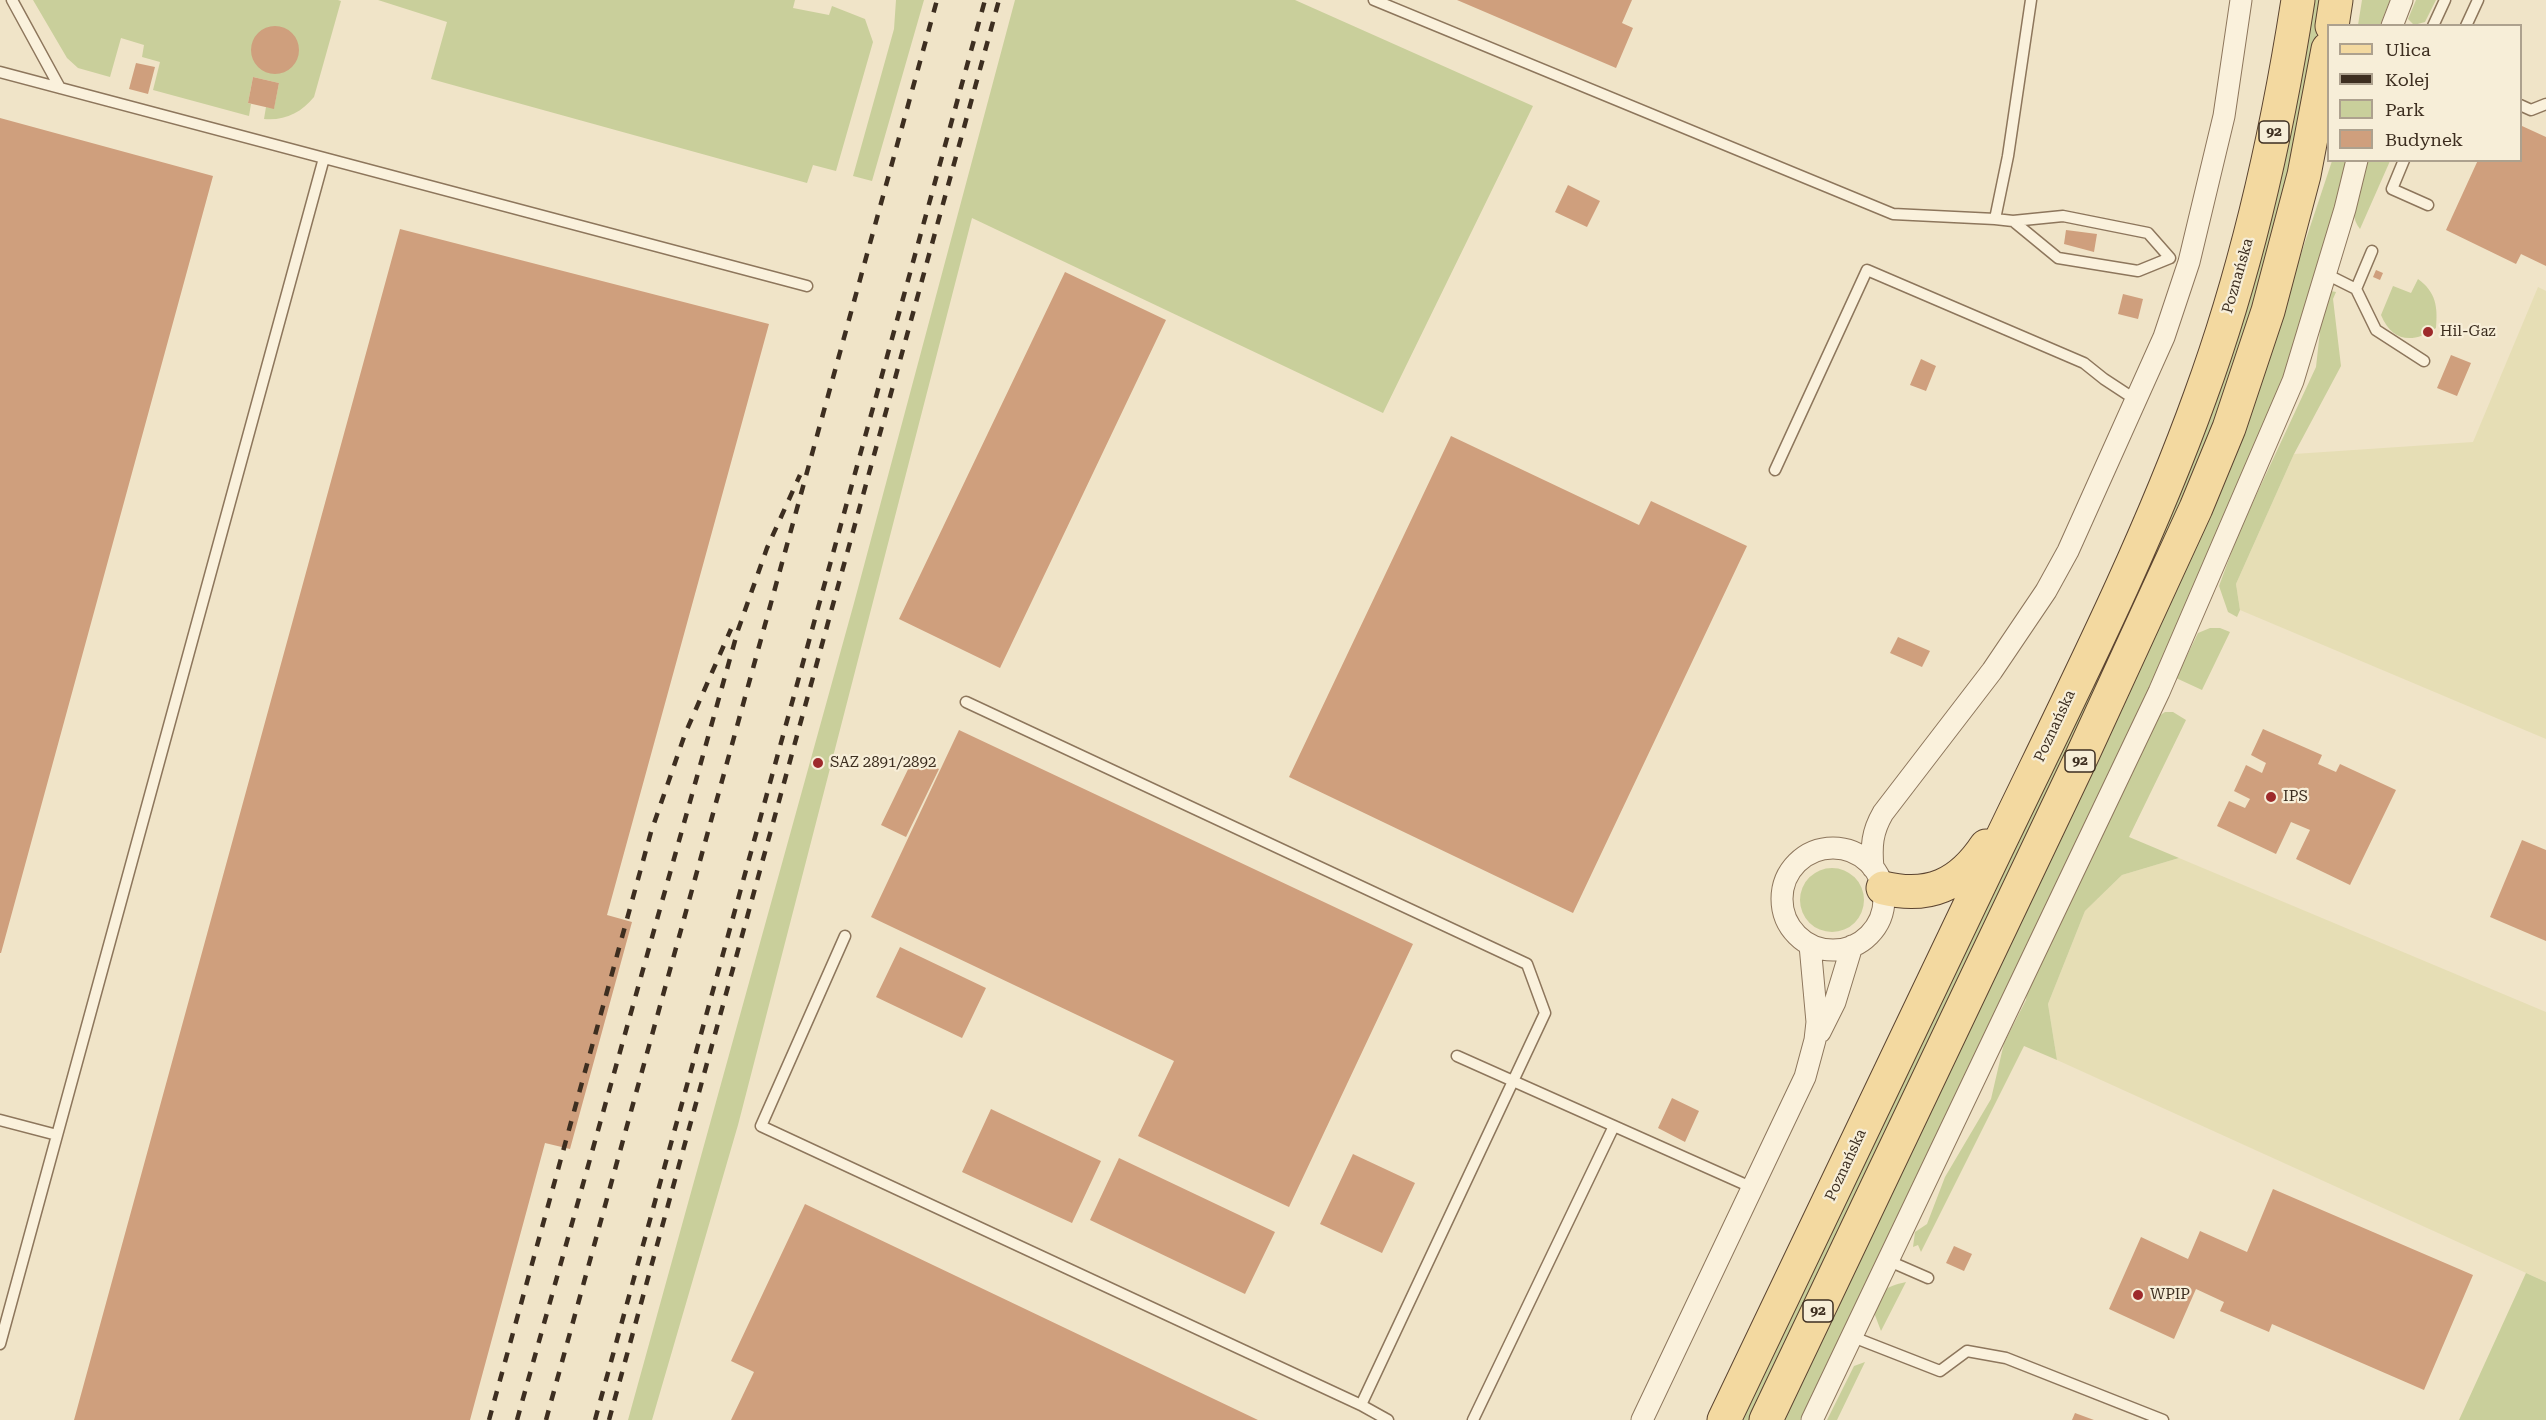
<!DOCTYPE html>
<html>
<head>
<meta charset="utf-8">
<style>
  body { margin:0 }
  #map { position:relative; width:2546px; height:1420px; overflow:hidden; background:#f0e4c8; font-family:"Roboto Serif",serif }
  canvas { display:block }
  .legend { position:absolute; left:2327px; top:24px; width:195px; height:138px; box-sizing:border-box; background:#f7eed8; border:2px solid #ada18e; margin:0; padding:8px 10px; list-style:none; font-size:18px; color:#3d2e20 }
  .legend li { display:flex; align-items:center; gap:12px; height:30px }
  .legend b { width:30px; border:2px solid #ada18e }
</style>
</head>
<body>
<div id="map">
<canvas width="2546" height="1420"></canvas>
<ul class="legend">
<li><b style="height:8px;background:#f3d9a0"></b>Ulica</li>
<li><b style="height:8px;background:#3d2e20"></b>Kolej</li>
<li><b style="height:16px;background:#c9cf9b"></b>Park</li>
<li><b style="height:16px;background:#cf9f7d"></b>Budynek</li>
</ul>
</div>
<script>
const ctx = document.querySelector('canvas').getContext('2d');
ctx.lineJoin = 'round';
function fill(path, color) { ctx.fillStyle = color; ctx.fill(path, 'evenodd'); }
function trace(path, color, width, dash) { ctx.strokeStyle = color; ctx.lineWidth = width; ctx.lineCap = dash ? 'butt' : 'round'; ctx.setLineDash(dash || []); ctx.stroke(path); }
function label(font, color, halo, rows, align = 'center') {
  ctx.font = font + ' "Roboto Serif",serif'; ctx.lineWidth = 4.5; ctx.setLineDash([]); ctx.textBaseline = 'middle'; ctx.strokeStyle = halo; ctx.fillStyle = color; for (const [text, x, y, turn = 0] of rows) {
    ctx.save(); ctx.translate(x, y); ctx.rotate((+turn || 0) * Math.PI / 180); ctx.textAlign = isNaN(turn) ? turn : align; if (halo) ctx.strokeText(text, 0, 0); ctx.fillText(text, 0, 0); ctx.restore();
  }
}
fill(new Path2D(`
  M2538 287 2546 291V739L2240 610 2236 584 2294 454 2473 442Z
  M2179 858 2546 1012V1282L2057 1060 2048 1004 2085 911 2122 875Z`), '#e6deb5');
fill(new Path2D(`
  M33 0H338L341 1 314 97C301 113 284 121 264 119L266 107 274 108 279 83 253 77 248 103 251 104 249 116 153 90 160 62 142 57 144 45 121 38 110 77 78 68 67 58Z
  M378 0H795L793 8 829 15 832 6 865 19 873 42 836 171 813 165 807 183 431 79 447 22Z
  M896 0H924L872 181 853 176 894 29Z
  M1015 0H1295L1533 106 1383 413 972 218 738 1125 652 1420H628L854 603Z
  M2309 0H2323L2303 120 2269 265 2201 467 1754 1420H1736L2123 607Z
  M2362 0H2390L2380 25H2358Z
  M2416 0H2436L2425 22 2414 25 2408 19Z
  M2332 161H2347L2337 206 2287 369 2157 677 1800 1420H1780L2290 287Z
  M2366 161H2390L2360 229C2345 210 2360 183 2366 161Z
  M2418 279C2436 292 2438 307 2436 328 2413 344 2392 342 2381 315L2393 286 2411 293Z
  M2331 291 2336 292 2333 299 2341 366 2294 454 2236 584 2240 610 2237 617 2228 612 2219 586 2239 532 2316 367 2321 322Z
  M2210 628H2220L2230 632 2202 690 2176 678 2198 633Z
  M2165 712H2173L2186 720 2129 837 2179 858 2122 875 2085 911 2048 1004 2057 1060 2024 1046 1921 1252 1918 1245 1913 1247 1915 1232 1927 1224 1945 1177 1991 1099 2004 1043 2026 1000 2027 991 2159 716Z
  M1800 900a32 32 0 1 1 64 0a32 32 0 1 1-64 0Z
  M2526 1273 2546 1282V1420H2459Z
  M1906 1282 1881 1331 1873 1310C1882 1290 1884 1287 1906 1282Z
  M1865 1362 1837 1420H1827L1854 1366Z`), '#c9cf9b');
fill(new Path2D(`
  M1457 0H1632L1622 23 1633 28 1616 68Z
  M251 50a24 24 0 1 1 48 0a24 24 0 1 1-48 0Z
  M136 63 155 67 148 94 129 89Z
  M253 77 279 83 274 109 248 103Z
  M0 118 213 176 1 953H0Z
  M2522 126 2546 137V266L2521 254 2516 264 2446 230 2478 160H2520Z
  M1568 185 1600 201 1587 227 1555 212Z
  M400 229 769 324 607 915 632 922 570 1149 545 1143 470 1420H74Z
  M2066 230 2097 234 2094 252 2064 244Z
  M2376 270 2383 273 2380 280 2373 277Z
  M1065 272 1166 320 1000 668 899 619Z
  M2123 294 2143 299 2138 319 2118 314Z
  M2451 355 2471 363 2457 396 2437 388Z
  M1921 359 1936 366 1926 391 1910 385Z
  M1451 436 1639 525 1651 501 1747 546 1573 913 1289 777Z
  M1898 637 1930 651 1922 667 1890 653Z
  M2263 729 2322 755 2318 764 2336 772 2340 764 2396 790 2350 885 2296 859 2310 830 2291 822 2276 854 2217 826 2229 801 2245 808 2250 799 2234 791 2246 765 2262 773 2266 763 2251 755Z
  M959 730 1413 944 1289 1207 1138 1136 1174 1061 871 917Z
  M914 757 939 769 906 837 881 825Z
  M2522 840 2546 850V941L2490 917Z
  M900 947 986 988 962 1038 876 997Z
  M1672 1098 1699 1111 1685 1142 1658 1128Z
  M991 1109 1101 1161 1072 1223 962 1172Z
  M1353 1154 1415 1183 1382 1253 1320 1224Z
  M1119 1158 1275 1232 1245 1294 1090 1220Z
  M2273 1189 2473 1275 2424 1390 2272 1324 2269 1332 2220 1311 2224 1302 2196 1289 2174 1339 2109 1309 2141 1237 2188 1259 2200 1231 2247 1252Z
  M805 1204 1258 1420H731L754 1372 731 1361Z
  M1954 1246 1972 1254 1964 1271 1946 1263Z
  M2075 1413 2094 1420H2072Z`), '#cf9f7d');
const service = new Path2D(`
  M12 0 60 88
  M1374 0 1893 214 1995 219
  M2433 26 2445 0
  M2466 26 2478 0
  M0 72 807 286
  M2520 105 2531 110 2546 104
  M2404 160 2392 189 2428 205
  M2063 216 2148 233 2170 258 2138 271 2058 258 2013 221Z
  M2013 221 1995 219 2008 156 2031 0
  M2326 274 2356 289 2376 330 2424 361
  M2356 289 2372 251
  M1775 470 1867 270 2084 363 2104 379 2136 400
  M966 702 1527 964 1545 1013 1361 1405
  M845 936 761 1126 1361 1405 1388 1420
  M1457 1056 1753 1188
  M0 1120 57 1135
  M1889 1261 1928 1278
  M1853 1337 1940 1371 1967 1351 2006 1358 2163 1420
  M0 1344 324 158
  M1473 1420 1614 1126`);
const minor = new Path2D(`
  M2392 26 2402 0
  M1782 899a51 51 0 1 1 102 0a51 51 0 1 1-102 0Z
  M1873 868C1871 846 1872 832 1883 813L1992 671 2046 591 2068 551 2164 337 2189 262 2224 116 2241 0
  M1820 1032 1835 1002 1852 946
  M1642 1420 1805 1077 1815 1040 1817 1022 1810 945
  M1812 1420 2159 692 2293 381 2345 209 2357 160`);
const primary = new Path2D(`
  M2332 26 2336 0
  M1883 888C1929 899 1960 885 1986 846
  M1724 1420C1815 1229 1906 1039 1997 848 2068 700 2144 552 2200 397 2247 269 2277 135 2298 0
  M1766 1420 2082 756 2196 508 2229 428 2268 311 2304 175 2328 49`);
trace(service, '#8d765c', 13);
trace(minor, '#8d765c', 23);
trace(primary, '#5b4430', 35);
trace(service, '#faf1dc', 10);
trace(minor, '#faf1dc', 21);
trace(primary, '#f3d9a0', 33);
trace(new Path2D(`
  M489 1420 651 832 685 734 731 629
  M517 1420 738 630 767 548 800 475
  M546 1420 937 0
  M595 1420 985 0
  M609 1420 999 0`), '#3d2e20', 4.5, [10, 10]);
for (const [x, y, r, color] of [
  [2428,332,6,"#9e2a2b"],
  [818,763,6,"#9e2a2b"],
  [2271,797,6,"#9e2a2b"],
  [2138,1295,6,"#9e2a2b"]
]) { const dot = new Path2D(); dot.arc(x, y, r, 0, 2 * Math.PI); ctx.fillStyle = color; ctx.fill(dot); trace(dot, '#f7eed8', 2); }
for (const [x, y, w] of [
  [2274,132,30],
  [2080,761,30],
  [1818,1311,30]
]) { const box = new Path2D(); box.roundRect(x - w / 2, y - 11, w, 22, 4.5); ctx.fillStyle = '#f7eed8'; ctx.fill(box); trace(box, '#3d2e20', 1.5); }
label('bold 14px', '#3d2e20', null, [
  ["92",2274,132],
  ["92",2080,761],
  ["92",1818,1311]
]);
label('15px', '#3d2e20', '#f7eed8', [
  ["Poznańska",2238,276,-74],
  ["Poznańska",2055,726,-65],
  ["Poznańska",1846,1165,-65]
]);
label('15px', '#3d2e20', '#f7eed8', [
  ["Hil-Gaz",2440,332],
  ["SAZ 2891/2892",830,763],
  ["IPS",2283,797],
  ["WPIP",2150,1295]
], 'left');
</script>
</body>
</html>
